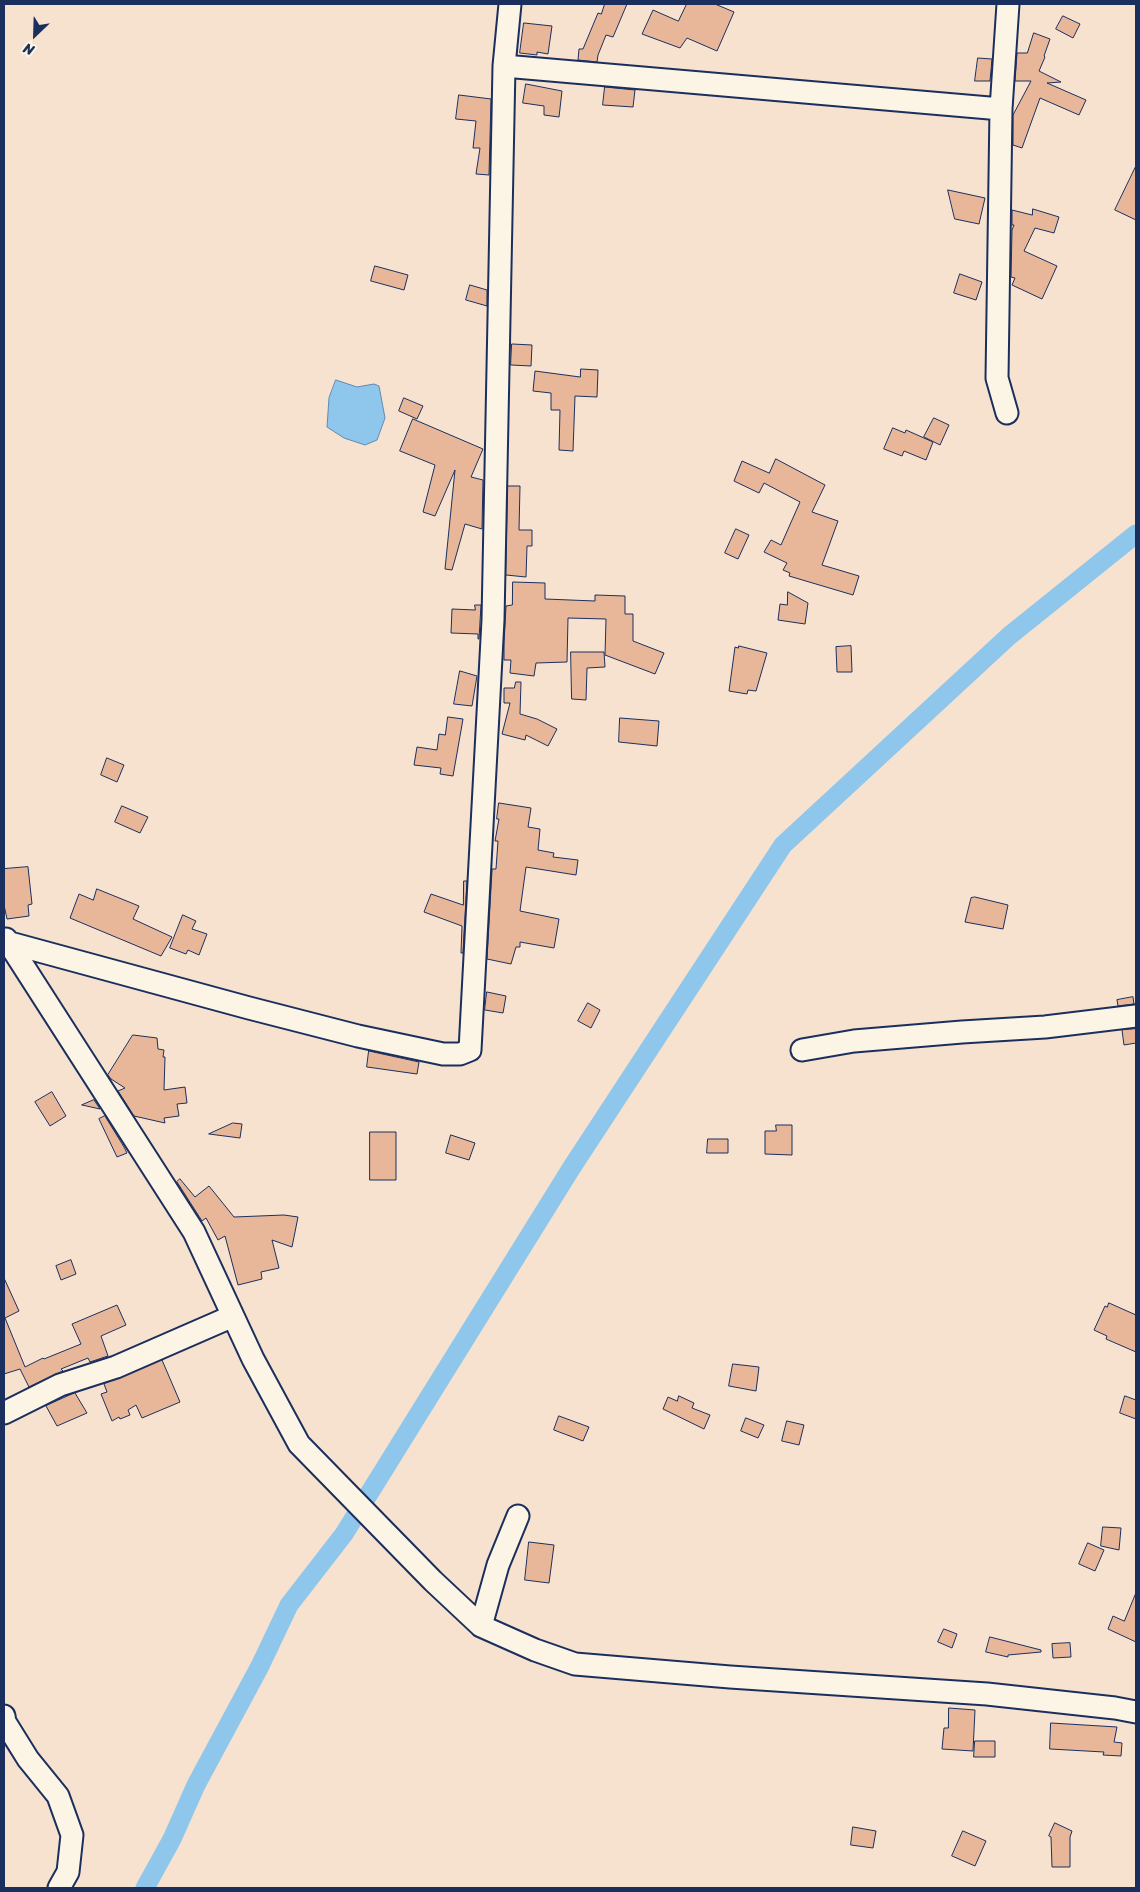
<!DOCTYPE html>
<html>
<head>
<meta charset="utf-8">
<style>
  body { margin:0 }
  #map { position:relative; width:1140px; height:1892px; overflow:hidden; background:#f6e2ce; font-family:Sriracha,sans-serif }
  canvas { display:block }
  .frame { position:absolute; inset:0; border:5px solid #1b2f5e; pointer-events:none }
  .north { position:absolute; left:10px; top:10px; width:50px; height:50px; -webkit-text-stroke:4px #fcf5e5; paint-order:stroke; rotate:204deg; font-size:14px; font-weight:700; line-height:20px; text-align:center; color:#1b2f5e }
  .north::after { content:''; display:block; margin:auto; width:18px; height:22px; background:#1b2f5e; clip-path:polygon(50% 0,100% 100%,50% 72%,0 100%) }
</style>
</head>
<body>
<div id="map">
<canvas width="1140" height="1892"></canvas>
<div class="frame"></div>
<div class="north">N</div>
</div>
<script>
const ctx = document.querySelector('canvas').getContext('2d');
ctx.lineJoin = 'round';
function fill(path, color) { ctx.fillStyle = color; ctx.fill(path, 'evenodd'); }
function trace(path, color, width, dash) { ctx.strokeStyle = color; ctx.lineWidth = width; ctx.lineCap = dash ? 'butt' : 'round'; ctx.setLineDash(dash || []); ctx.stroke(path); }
const water = new Path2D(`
  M336 380 357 387 374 384 379 386 385 418 377 440 365 445 344 438 327 427 329 398Z`);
fill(water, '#8ec6ec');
trace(water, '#608ab3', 1);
trace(new Path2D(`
  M145 1888 172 1839 196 1785 260 1666 289 1605 344 1534 572 1167 783 845 1009 636 1136 534`), '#8ec6ec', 19);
const building = new Path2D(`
  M605 4H627L613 37 606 35 598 55 597 62 578 60 579 49H583L598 13 601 14Z
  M687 4H715L734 12 717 51 687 38 680 48 642 34 653 10 678 21Z
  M1063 16 1080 24 1073 38 1056 29Z
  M524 23 552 26 548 54 537 52V55L520 53Z
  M1034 33 1050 39 1044 56 1045 57 1039 71 1061 82 1047 83 1086 100 1079 115 1040 98 1022 148 1013 145V115L1031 81H1015L1017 53H1027Z
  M978 58 992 59 990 81H975Z
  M526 84 562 91 559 117 544 115V106L523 103Z
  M605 87 635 90 633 107 603 105Z
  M459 95 491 99 489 175 476 174 480 148H473L476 121 456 119Z
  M1136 166V220L1115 210Z
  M948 190 985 198 979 224 955 219Z
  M1033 209 1059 217 1054 233 1035 228 1024 251 1057 266 1042 299 1012 285 1015 278 1011 277 1012 230 1014 225H1012V210L1032 215Z
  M375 266 408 275 404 290 371 281Z
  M960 274 982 282 976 300 954 293Z
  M470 285 487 290V306L466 300Z
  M512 344 532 345 531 366 511 365Z
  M581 369 598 370 597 397 575 396 573 451 559 450 560 410H551V393L533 391 535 371 580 377Z
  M404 398 423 406 417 419 399 411Z
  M934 418 949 425 940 445 924 437Z
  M413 419 483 449 471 477 483 480 482 529 465 524 452 570 445 569 455 470 435 516 423 512 435 465 400 451Z
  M893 428 905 433 906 430 933 442 926 460 904 451 902 456 884 449Z
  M776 459 825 485 812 512 838 521 822 565 859 576 853 595 789 576 790 573 783 570 787 563 764 552 771 540 781 545 800 502 764 483 759 493 734 481 742 461 769 473Z
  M508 486H520L519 530H532V546H527L526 577 506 575Z
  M736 529 749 535 738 559 725 553Z
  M513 582 545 583V599L595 601V595L625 596V614H633V641L664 653 655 674 605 655 606 619 568 618 567 662 536 663 534 676 510 673 511 660H504V643L506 606 512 605Z
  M788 592 808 603 805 624 778 620 780 604 787 605Z
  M475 605H481L479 639H478V634L451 633 452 609 475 610Z
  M739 646 767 653 756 691 748 690 747 694 729 691 735 647 738 648Z
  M851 646 852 672H837L836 647Z
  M571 652H604L605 667 587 668 586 700 572 699Z
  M460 671 477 676 472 706 454 704Z
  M516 682H521L520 714 537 719 557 729 548 746 526 735 525 740 502 734 510 703H504V688H514Z
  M448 717 463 719 453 776 440 774 441 768 414 765 417 747 437 750 439 734 445 735Z
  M620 718 659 721 657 746 619 742Z
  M107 758 124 765 117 782 101 775Z
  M499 803 531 808 528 827 540 829 538 850 554 853 553 857 578 860 576 875 526 867 520 911 559 919 554 948 520 942V947H516L511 964 487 959 492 870V869H496L498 841H495L499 819H497Z
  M122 806 148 817 140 833 115 822Z
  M28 867 32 904 28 905 29 916 7 919 4 905V869Z
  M464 881H467L463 953H461L462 926 424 912 431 894 463 905Z
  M97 889 139 906 133 919 172 937 161 956 70 918 79 894 93 900Z
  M975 897 1008 905 1003 929 965 922 971 898Z
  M183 915 196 921 192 929 207 934 199 955 188 950 186 954 170 948Z
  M487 992 506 996 503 1013 485 1010Z
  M1133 997 1134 1004 1118 1006 1117 1000Z
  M588 1003 600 1010 591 1028 578 1021Z
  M1136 1029V1043L1124 1045 1122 1030Z
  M133 1035 157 1038 158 1049 164 1050 163 1057H165L164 1090 185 1087 187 1103 177 1104 179 1116 164 1118 165 1123 134 1116 118 1091 125 1088 111 1079 108 1075Z
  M369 1051 419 1062 417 1074 367 1067Z
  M52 1092 66 1116 50 1126 35 1102Z
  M94 1100 100 1109 82 1105Z
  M105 1116 124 1147 127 1153 117 1157 99 1119Z
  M233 1123 242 1124 240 1138 209 1134Z
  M776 1125H792V1155L765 1154V1131H776Z
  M370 1132H396V1180H370Z
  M451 1135 475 1143 469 1160 446 1153Z
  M708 1139H728V1153H707Z
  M180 1179 195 1197 209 1186 234 1217 284 1215 298 1217 292 1247 272 1240 279 1268 261 1272 262 1279 238 1285 225 1236 218 1240 206 1218 202 1221 177 1182Z
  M71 1260 76 1274 61 1280 56 1266Z
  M4 1278 19 1311 5 1318 25 1367 43 1358 44 1359 81 1344 72 1324 117 1305 126 1325 101 1336 108 1356 90 1362 88 1358 61 1369 63 1371 29 1387 20 1369 4 1374Z
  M1109 1303 1136 1315V1352L1106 1339 1107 1336 1094 1330 1105 1306 1107 1307Z
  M162 1360 180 1402 142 1418 136 1405 128 1410 130 1415 120 1419 119 1417 112 1421 101 1394 107 1392 104 1384Z
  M733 1364 759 1367 756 1391 729 1386Z
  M75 1393 87 1413 57 1426 46 1406Z
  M679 1396 694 1403 692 1408 710 1415 704 1429 663 1409 668 1397 677 1401Z
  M1125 1396 1136 1400V1419L1120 1413Z
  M559 1416 589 1427 583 1441 554 1430Z
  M746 1418 764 1425 758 1438 741 1431Z
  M787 1421 804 1425 799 1445 782 1441Z
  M1103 1527 1121 1528 1119 1550 1101 1546Z
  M529 1542 554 1545 549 1583 525 1580Z
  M1088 1543 1104 1550 1095 1571 1079 1564Z
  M1136 1593V1642L1108 1629 1113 1616 1124 1621Z
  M944 1629 957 1634 952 1648 938 1642Z
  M990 1637 1041 1650V1652L1008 1655V1657L986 1652Z
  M1070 1643 1071 1657 1053 1658 1052 1644Z
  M949 1708 975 1710 973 1751 942 1749 944 1728H948Z
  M1051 1723 1117 1727 1114 1742 1122 1743 1121 1756 1103 1755 1104 1752 1050 1749Z
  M975 1741H995V1757H974Z
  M1055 1823 1072 1831 1070 1837V1867H1052L1051 1837 1049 1836Z
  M853 1827 876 1831 873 1848 851 1845Z
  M963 1831 986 1841 975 1866 952 1856Z`);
fill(building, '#e8b799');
trace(building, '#1b2f5e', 1);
const street = new Path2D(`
  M504 66 1001 109
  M1007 413 997 378 1001 109 1008 4
  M6 939 194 1232 253 1359 299 1444 433 1581 481 1626 535 1650 575 1664 730 1677 987 1694 1115 1708 1136 1712
  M10 943 249 1008 358 1036 443 1054H460L470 1050 493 620 504 66 510 4
  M802 1050 854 1041 962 1032 1045 1027 1136 1016
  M4 1413 60 1385 116 1367 233 1316
  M481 1626 498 1565 518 1516
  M4 1716 5 1722 28 1759 58 1796 72 1835 68 1872 59 1888`);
trace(street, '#1b2f5e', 25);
trace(street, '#fcf5e5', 21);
</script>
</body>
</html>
